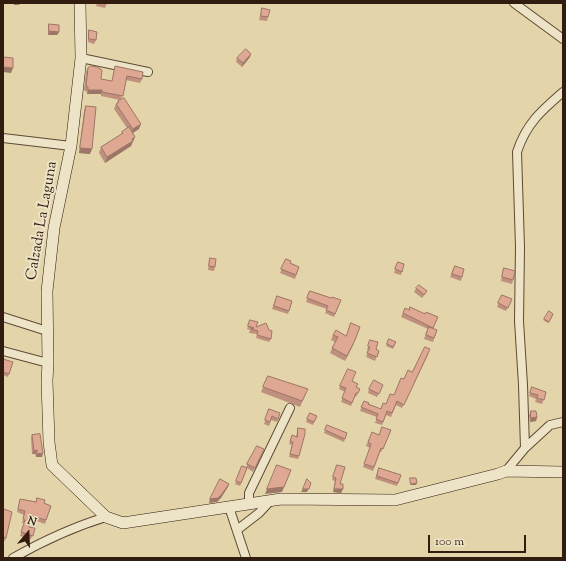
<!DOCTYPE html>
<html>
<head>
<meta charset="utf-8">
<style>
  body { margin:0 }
  #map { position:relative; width:566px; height:561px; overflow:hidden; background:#e3d5a9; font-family:"Sorts Mill Goudy",serif }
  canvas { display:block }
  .frame { position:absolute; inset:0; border:4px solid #321c10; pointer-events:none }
  .north { position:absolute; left:8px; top:513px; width:40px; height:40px; -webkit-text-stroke:3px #ede4c7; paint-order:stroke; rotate:19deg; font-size:11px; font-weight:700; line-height:16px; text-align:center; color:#321c10 }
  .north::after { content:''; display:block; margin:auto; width:14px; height:18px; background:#321c10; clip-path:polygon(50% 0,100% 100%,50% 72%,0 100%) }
  .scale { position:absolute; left:428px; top:535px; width:98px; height:18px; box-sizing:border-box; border:2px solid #321c10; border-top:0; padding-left:5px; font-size:12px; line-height:14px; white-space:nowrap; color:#321c10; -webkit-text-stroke:3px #ede4c7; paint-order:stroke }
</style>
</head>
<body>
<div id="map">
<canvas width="566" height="561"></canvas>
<div class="frame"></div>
<div class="north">N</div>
<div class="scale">100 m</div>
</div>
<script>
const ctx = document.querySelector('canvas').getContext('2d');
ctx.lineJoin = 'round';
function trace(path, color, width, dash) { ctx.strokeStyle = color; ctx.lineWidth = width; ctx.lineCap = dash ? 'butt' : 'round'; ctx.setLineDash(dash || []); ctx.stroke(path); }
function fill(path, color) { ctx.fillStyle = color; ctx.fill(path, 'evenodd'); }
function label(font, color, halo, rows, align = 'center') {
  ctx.font = font + ' "Sorts Mill Goudy",serif'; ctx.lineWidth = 4; ctx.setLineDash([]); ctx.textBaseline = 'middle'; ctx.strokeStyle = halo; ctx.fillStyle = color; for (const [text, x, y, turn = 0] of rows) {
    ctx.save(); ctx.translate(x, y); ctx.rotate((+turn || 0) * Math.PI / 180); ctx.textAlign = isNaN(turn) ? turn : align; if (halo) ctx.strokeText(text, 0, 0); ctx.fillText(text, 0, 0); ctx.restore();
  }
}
const street = new Path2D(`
  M514 3 563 39
  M81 58 148 72
  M3 138 71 146
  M3 317 47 331
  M3 351 48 363
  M525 448 523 385 519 321 520 247 517 152C526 124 541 111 563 92
  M506 471 525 448 550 425 563 422
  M249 504V493L290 408
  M229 507 246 558
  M237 530 259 513 271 500
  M13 558C43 541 73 527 106 517`);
const secondary = new Path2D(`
  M80 3 81 58 71 146 54 228 47 291 48 363 47 381 49 442 52 465 106 517 123 523 281 499 395 500 498 474 506 471 563 472`);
trace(street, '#5e4a36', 10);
trace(secondary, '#321c10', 12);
trace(street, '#ede4c7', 8);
trace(secondary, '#ede4c7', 11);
fill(new Path2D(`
  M97 3H107L105 8 96 6Z
  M262 8 268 17 267 21 259 20Z
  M49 24 59 32 57 35H48V28Z
  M89 30 96 40 94 44 88 42V34Z
  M250 57 242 67 236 62 237 58Z
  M115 66 142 79 140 83 126 80 121 99 139 129 133 133 135 137 131 146 105 163 99 153 101 147 121 135 122 132 127 128 114 109 116 104 120 100 101 96V94H87V92L84 90 86 72 88 68 101 79 112 81Z
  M86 106 90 154 79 153 84 111Z
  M210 258 215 267 214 271 208 270Z
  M286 259 290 263 299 267 295 279 280 273Z
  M398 262 404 264 401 275 394 273Z
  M455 266 462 277 461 281 450 277Z
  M504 268 513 280 512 284 501 281Z
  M416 288 425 294 422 298 414 292Z
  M310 291 331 298 341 300 334 317 325 313 327 309 306 302Z
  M502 295 512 299 506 311 497 307Z
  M277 296 292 301 288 314 272 309Z
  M405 308 436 321 433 329 437 330 433 342 424 339 428 329 401 317Z
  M553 316 548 323 543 320 544 319Z
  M250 320 256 327 271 339 269 342 256 338 257 334 249 333 250 330 247 329Z
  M333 335 346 336 353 345 345 361 330 353 335 342 331 340Z
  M389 339 396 342 393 349 386 346Z
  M370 340 376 349 379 351 375 361 366 357 368 351 367 350Z
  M429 353 402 408 396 405 391 417 386 415 382 425 375 423 377 417 360 411 364 401 368 404 381 409 386 404 394 395 404 379 412 372Z
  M3 359 13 362 8 377 3 375Z
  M268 376 306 394 300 407 261 392Z
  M352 381 357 387 360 389 356 397 355 396 351 406 341 402 345 392 339 389 340 386Z
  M383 385 377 397 368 393 369 389Z
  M532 387 546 392 542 404 535 402 536 399 529 396Z
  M269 409 280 413 277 422 271 420 269 426 264 424Z
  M531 411 537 417 536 421 530 422 529 415Z
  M310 413 317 416 313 425 306 422Z
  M327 425 347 433 344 442 324 433Z
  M298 428 299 456 298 459 289 457 292 445 289 444 292 435 296 437 297 432Z
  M391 430 381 452H380L373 471 363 467 370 448 366 446 372 432 379 435Z
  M32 435 42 457H36L35 454H32L31 438Z
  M262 452 253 472 247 468 240 486 235 484 242 466 246 467 247 464Z
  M337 465 340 484 343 489 341 493 333 492 335 481 332 480Z
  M379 468 401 475 397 486 375 479Z
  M20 499 44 503 51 506 45 524 31 519 29 527 35 528 31 539 20 536 24 523H22L24 515 17 512Z
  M3 511 6 538 5 541 3 540Z`), '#c0907e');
fill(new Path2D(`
  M14 3H20L19 5H14Z
  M49 31 59 32 57 35H48Z
  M251 54 250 57 242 67 243 63Z
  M3 67 13 68 11 73 3 72Z
  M88 90H102L101 94H87Z
  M141 124 139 129 131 134 133 129Z
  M135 137 131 146 105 163 107 157Z
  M80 148 92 149 90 154 79 153Z
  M355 340 353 345 345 361 347 356Z
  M537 417 536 421 530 422 531 418Z
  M37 450 35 454H32L34 451Z
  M43 453 42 457H36L37 454Z
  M291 470 282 492 265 494 267 489Z
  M311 483 307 492H301L303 489Z
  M417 483 416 485H410L411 484Z
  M229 484 228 487 221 498 217 502 209 503 210 499Z
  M334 489H343L341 493 333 492Z`), '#9c7666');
const building = new Path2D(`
  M262 8 270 10 268 17 261 16Z
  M49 24 59 25V32L49 31Z
  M89 30 97 32 96 40 89 39Z
  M246 49 251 54 243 63 237 58Z
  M3 57 13 58V68L3 67Z
  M91 66 97 67 102 70 101 79 112 81 115 66 143 72 142 79 127 76 123 96 102 92V90H88V87L86 86 88 68Z
  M124 98 141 124 133 129 116 104 119 102 118 101Z
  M86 106 96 107 92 149 80 148Z
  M129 127 135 137 132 139 133 141 107 157 101 147 123 133 122 132Z
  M210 258 216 259 215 267 209 266Z
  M286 259 291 261 290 263 299 267 296 275 281 269Z
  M398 262 404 264 402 272 395 269Z
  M455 266 464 269 462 277 452 274Z
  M504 268 515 271 513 280 502 277Z
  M419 285 427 291 424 295 416 288Z
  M310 291 331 298 332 297 341 300 335 314 326 310 328 306 307 298Z
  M502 295 512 299 508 308 498 303Z
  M277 296 292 301 289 311 274 306Z
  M410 307 425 314 426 312 438 317 433 328 403 313 405 308 409 310Z
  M549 311 553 314 549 322 544 319Z
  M250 320 258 322 256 327 266 323 269 330 272 331 271 339 257 335 258 331 251 329 254 328 248 326Z
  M351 323 360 327 355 340 347 356 332 348 338 337 333 335 336 330 346 336Z
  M429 327 437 330 434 338 426 335Z
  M389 339 396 342 393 347 387 344Z
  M370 340 378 342 376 349 379 351 377 357 367 353 370 347 368 346Z
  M425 347 430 349 404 405 397 401 392 413 387 411 383 422 376 419 378 414 361 407 364 401 369 403 368 404 381 409 383 403 386 404 390 394 394 395 401 378 404 379 408 370 412 372Z
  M3 359 13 362 9 374 3 372Z
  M348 369 356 372 352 381 358 384 356 387 360 389 358 393H356L352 403 342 398 346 388 340 386Z
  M268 376 308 389 302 401 263 387Z
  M374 380 383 385 379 394 369 389Z
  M532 387 546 392 544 400 537 398 538 395 530 393Z
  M269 409 280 413 278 419 272 416 270 422 265 420Z
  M531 411H536L537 417 531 418Z
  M310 413 317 416 314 422 307 419Z
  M327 425 347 433 345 439 325 430Z
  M382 427 391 430 383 449 381 448 374 467 364 464 371 444 368 442 372 432 379 435Z
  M298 428 305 429V434L299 456 290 454 293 442 290 441 292 435 297 437Z
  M40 434 43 453 37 454V450L34 451 32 435Z
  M257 446 264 449 255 468 247 464Z
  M277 465 291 470 284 487 267 489Z
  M337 465 345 467 340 484H343V489H334L336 478 333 477Z
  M242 466 247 468 241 483 236 481Z
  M379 468 401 475 398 483 377 476Z
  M410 478H416L417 483 411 484Z
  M220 479 229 484 222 494 218 498 210 499Z
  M307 479 311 483 309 489H303Z
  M37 498 45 500 44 503 51 506 46 520 32 516 29 527 35 528 33 536 21 532 25 520 23 519 25 511 18 509 20 499 36 502Z
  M4 509 12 512 6 538 3 537V512Z`);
fill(building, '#dfa892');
trace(building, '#9c7666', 1);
label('15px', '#321c10', '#ede4c7', [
  ["Calzada La Laguna",43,221,-80]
]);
</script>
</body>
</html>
